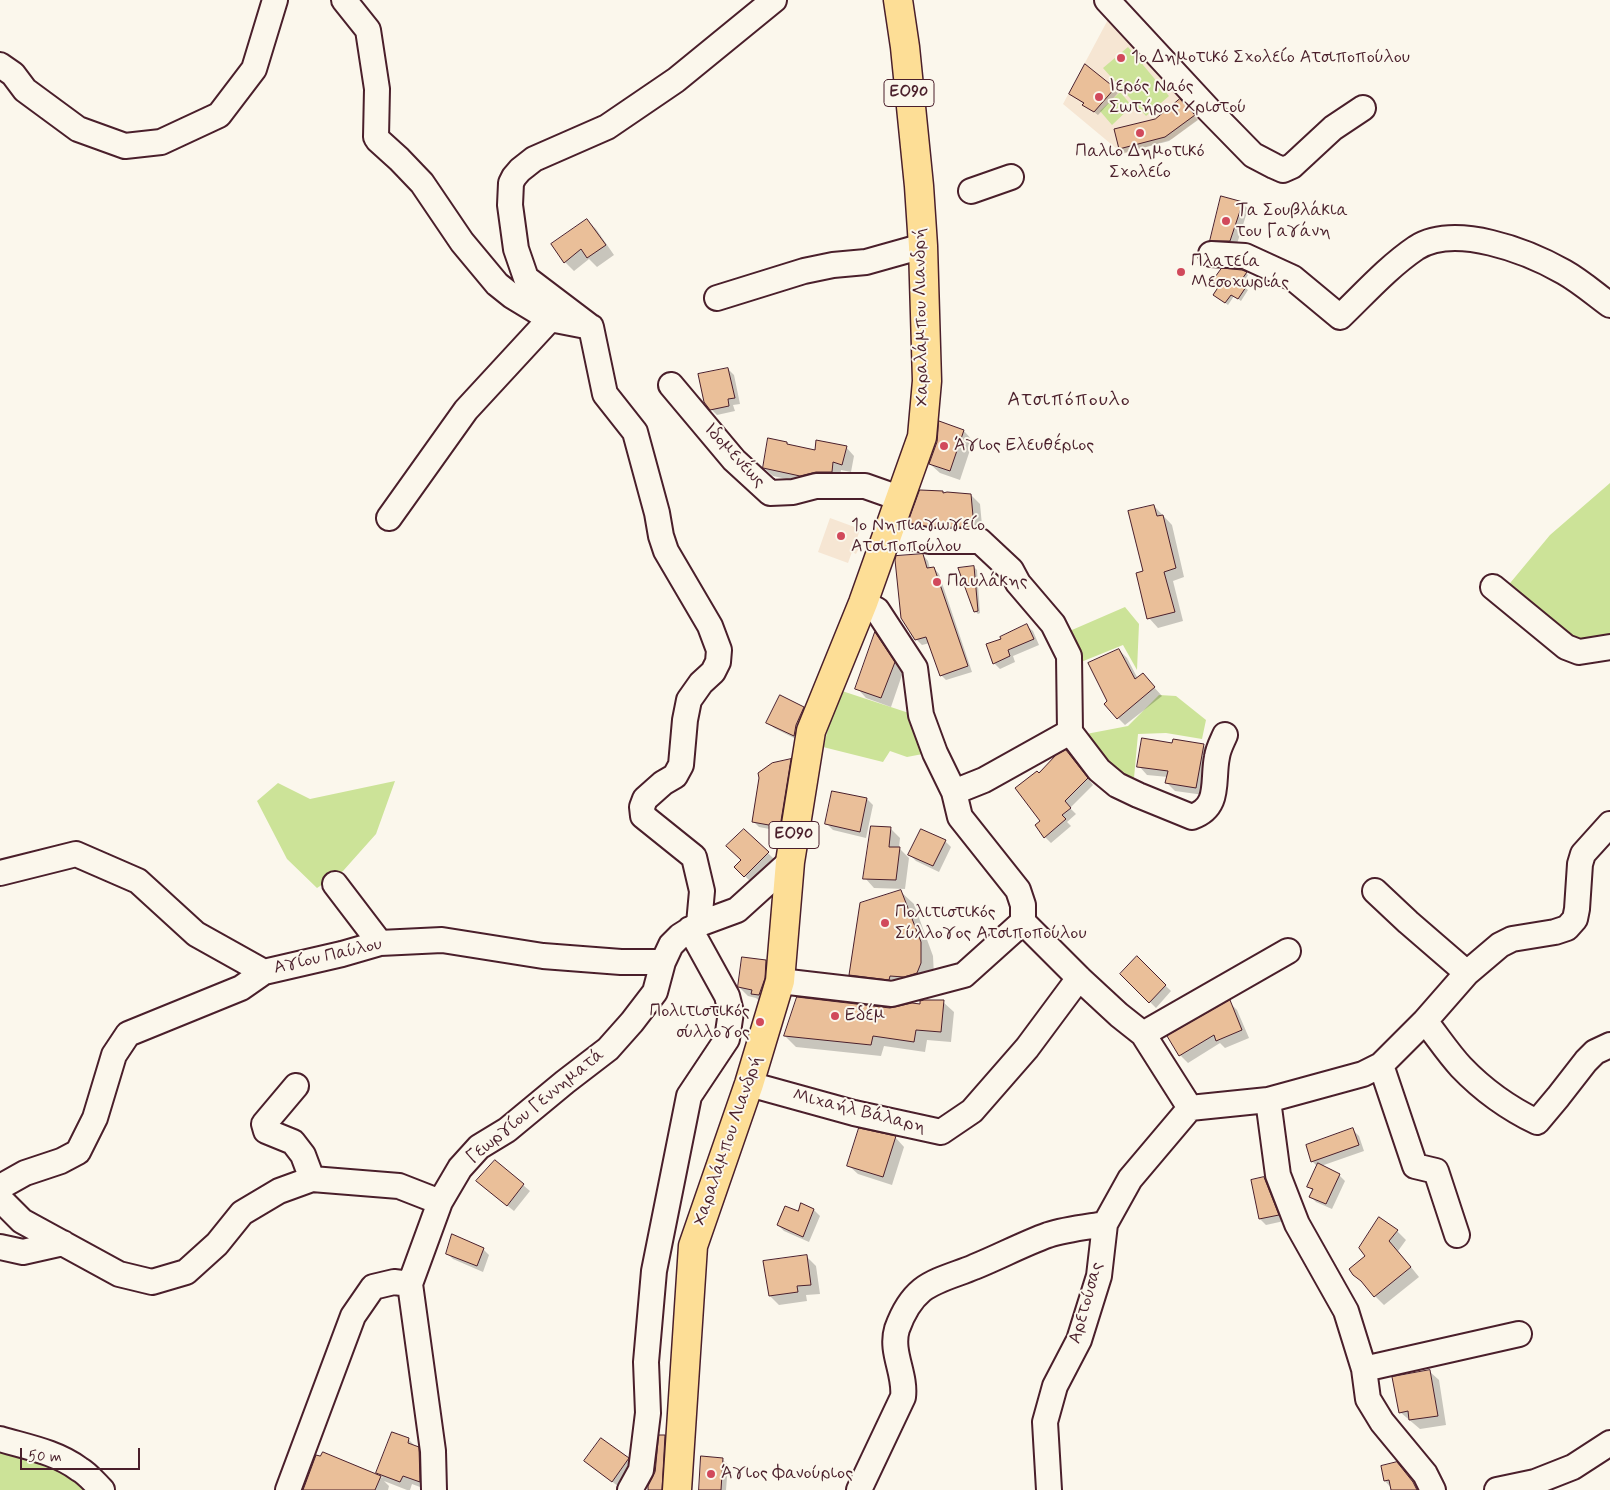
<!DOCTYPE html>
<html>
<head>
<meta charset="utf-8">
<style>
  body { margin:0 }
  #map { position:relative; width:1610px; height:1490px; overflow:hidden; background:#fbf7ec; font-family:Mynerve,sans-serif }
  canvas { display:block }
  .scale { position:absolute; left:20px; top:1448px; width:120px; height:22px; box-sizing:border-box; border:2px solid #4a1f2b; border-top:0; padding-left:6px; font-size:15px; line-height:18px; white-space:nowrap; color:#4a1f2b; -webkit-text-stroke:4px #fbf7ec; paint-order:stroke }
</style>
</head>
<body>
<div id="map">
<canvas width="1610" height="1490"></canvas>
<div class="scale">50 m</div>
</div>
<script>
const ctx = document.querySelector('canvas').getContext('2d');
ctx.lineJoin = 'round';
function fill(path, color) { ctx.fillStyle = color; ctx.fill(path, 'evenodd'); }
function trace(path, color, width, dash) { ctx.strokeStyle = color; ctx.lineWidth = width; ctx.lineCap = dash ? 'butt' : 'round'; ctx.setLineDash(dash || []); ctx.stroke(path); }
function label(font, color, halo, rows, align = 'center') {
  ctx.font = font + ' Mynerve,sans-serif'; ctx.lineWidth = 4; ctx.setLineDash([]); ctx.textBaseline = 'middle'; ctx.strokeStyle = halo; ctx.fillStyle = color; for (const [text, x, y, turn = 0] of rows) {
    ctx.save(); ctx.translate(x, y); ctx.rotate((+turn || 0) * Math.PI / 180); ctx.textAlign = isNaN(turn) ? turn : align; if (halo) ctx.strokeText(text, 0, 0); ctx.fillText(text, 0, 0); ctx.restore();
  }
}
fill(new Path2D(`
  M1112 12 1205 114 1172 139 1123 154 1063 104Z
  M830 518 860 529 856 542 861 544 856 554 852 552 848 563 818 552Z`), '#f6e6d3');
fill(new Path2D(`
  M1128 47 1169 96 1146 116 1103 68Z
  M1120 92 1132 106 1112 125 1100 111Z
  M1610 483V634L1585 641 1567 640 1506 588 1550 535Z
  M1125 607 1139 624 1137 670 1123 645 1076 664 1065 633Z
  M839 690 912 714 928 753 907 757 890 751 883 762 823 747Z
  M1159 695 1176 696 1206 720 1202 739 1166 733 1138 734 1134 778 1118 776 1081 735 1128 726Z
  M395 781 376 834 343 871 317 888 287 859 257 801 278 783 310 799Z
  M0 1443 82 1482 90 1490H0Z`), '#cce398');
fill(new Path2D(`
  M1086 66 1118 93 1098 115 1071 94Z
  M1180 101 1198 120 1169 141 1124 153 1120 149Z
  M1242 203 1248 209 1236 247 1217 246 1211 240Z
  M587 220 596 229 614 255 597 267 589 259 574 271 565 262Z
  M1246 273 1248 275 1242 285 1248 290 1241 301 1234 296 1228 305 1217 297 1220 287 1216 284Z
  M728 369 734 375 740 404 733 405 735 411 717 415 711 409Z
  M940 423 964 431 973 441 960 480 940 473 930 464 938 442Z
  M786 443 790 446 816 451 846 447 854 456 851 472 841 470 840 480 809 484 773 476 764 468Z
  M943 493 971 495 980 504 983 536 919 532 910 522Z
  M1154 506 1172 525 1184 577 1173 581 1183 621 1158 628 1149 618 1144 572Z
  M923 555 928 561 930 569 934 568 939 574 972 672 946 680 941 675 930 643 922 645 916 639Z
  M974 567 977 570 980 613 978 614 975 611Z
  M1027 626 1033 631 1039 645 1013 656 1015 662 1000 669 994 663 1002 639Z
  M875 634 884 643 903 672 891 707 866 698 857 688Z
  M1119 650 1127 658 1138 679 1143 675 1162 696 1125 725 1118 718 1108 702Z
  M803 708 809 714 800 741 774 728 768 722Z
  M1173 744 1203 745 1211 753 1204 795 1175 791 1167 783 1168 777 1147 775 1139 766Z
  M1066 751 1093 785 1070 808 1076 814 1067 822 1071 826 1051 843 1045 837 1042 821 1039 775Z
  M790 761 796 767 785 832 759 827 753 821Z
  M867 799 873 805 866 838 833 830 827 824Z
  M891 829 900 838 899 848 909 858 905 889 874 888 865 878Z
  M744 830 774 859 751 882 736 867 742 860Z
  M945 841 951 847 939 872 916 861 910 855Z
  M901 892 914 904 933 956 934 976 863 987 850 975Z
  M1137 958 1171 991 1156 1008 1122 974Z
  M766 961 775 971 762 1003 756 998 748 996 739 987Z
  M943 1002 954 1012 951 1042 927 1040 925 1052 884 1046 881 1056 796 1047 785 1036 890 1009Z
  M1229 1002 1237 1010 1249 1038 1225 1048 1220 1043 1188 1063 1180 1055 1169 1036Z
  M1353 1130 1359 1136 1364 1151 1321 1166 1339 1175 1345 1181 1332 1209 1316 1202 1310 1196 1313 1191 1308 1186 1317 1166 1312 1161Z
  M895 1137 904 1147 892 1185 858 1174 848 1165Z
  M495 1161 530 1191 514 1211 484 1187Z
  M1264 1178 1270 1184 1284 1221 1266 1225 1260 1219Z
  M802 1205 814 1210 820 1216 809 1242 784 1231 778 1225 799 1213Z
  M1397 1231 1406 1240 1398 1251 1419 1277 1384 1305 1375 1296 1367 1256Z
  M483 1249 489 1255 483 1272 453 1259 447 1253Z
  M806 1256 816 1266 820 1294 806 1295 807 1301 779 1305 770 1296Z
  M1429 1371 1439 1380 1446 1425 1420 1429 1400 1412Z
  M664 1436 674 1445 671 1490H649L656 1472Z
  M408 1439 427 1458 428 1490 412 1484 410 1490H407L384 1481 389 1486 388 1490H304L323 1454 383 1478 378 1473Z
  M628 1459 634 1465 619 1487 586 1461Z
  M722 1459 728 1465 726 1490H701Z
  M1382 1467 1403 1470 1419 1490H1393L1385 1481Z`), '#0003');
const building = new Path2D(`
  M1085 64 1115 88 1094 112 1082 105 1084 103 1069 94Z
  M1180 99 1195 115 1165 137 1119 149 1114 129 1155 119Z
  M1221 196 1243 202 1230 241H1210Z
  M587 219 606 245 587 258 581 249 564 263 551 244Z
  M1222 268 1242 270 1247 272 1240 282 1246 287 1238 299 1231 295 1225 303 1213 295 1219 286 1212 282Z
  M728 368 735 398 728 399 729 406 710 410 704 402 698 374Z
  M939 421 964 430 950 471 929 464 937 442Z
  M768 438 787 442V444L815 450 816 440 847 446 842 465 833 462 832 472H816L800 476 763 468Z
  M920 490 943 491V493L947 492 971 494 974 527H931L908 523Z
  M1154 505 1157 516 1163 515 1176 568 1164 572 1175 612 1147 619 1136 573 1143 571 1128 511Z
  M923 554 927 568 934 567 968 666 940 676 926 637 915 640 901 618 895 560 896 556Z
  M974 566 978 611 974 612 958 568Z
  M1027 624 1034 639 1008 650 1010 656 993 664 986 644 1001 639 1000 637Z
  M875 632 895 662 881 698 855 689Z
  M1119 649 1135 679 1143 673 1155 687 1117 719 1104 704 1107 701 1088 663Z
  M780 695 804 707 796 725 794 736 766 723Z
  M1142 738 1172 743 1173 739 1204 744 1196 788 1165 783 1168 771 1137 767Z
  M1066 750 1088 778 1065 801 1071 808 1062 815 1066 819 1044 838 1035 825 1040 821 1015 788 1037 771 1039 773 1056 755Z
  M791 759 780 827 752 822 759 778 758 773 772 763Z
  M832 791 867 798 860 832 825 824Z
  M871 826 891 827 889 847H900L896 880 863 879Z
  M744 829 769 852 744 877 734 867 741 860 726 846Z
  M921 829 946 840 933 866 908 855Z
  M901 890 921 942V963L917 973 904 977 890 976 889 980 849 975 860 903Z
  M1137 956 1166 985 1149 1003 1120 974Z
  M742 957 766 960 765 978 759 995 751 994 752 990 738 987Z
  M797 997 890 1008 912 1003 920 1004V1001L924 1000H944L941 1032 916 1030 914 1042 873 1036 871 1045 784 1036Z
  M1230 1000 1242 1030 1216 1041 1214 1035 1179 1056 1167 1036Z
  M859 1128 896 1136 883 1177 847 1166Z
  M1353 1128 1359 1145 1311 1162 1306 1145Z
  M495 1160 524 1184 507 1206 476 1181Z
  M1318 1163 1340 1174 1326 1204 1309 1197 1313 1189 1307 1187Z
  M1264 1177 1279 1215 1259 1219 1251 1180Z
  M801 1203 814 1209 803 1237 777 1225 785 1206 798 1211Z
  M1379 1217 1398 1230 1389 1241 1411 1267 1374 1297 1361 1281 1353 1275 1349 1269 1365 1256 1359 1248Z
  M452 1234 484 1248 477 1266 446 1254Z
  M807 1255 811 1285 797 1286 798 1292 769 1296 763 1261Z
  M1430 1370 1438 1416 1409 1420 1408 1411 1399 1413 1392 1377Z
  M392 1432 409 1438 408 1443 419 1447 420 1482 403 1476 400 1482 376 1473Z
  M659 1435H665L662 1490H648V1486L655 1472Z
  M601 1438 629 1458 612 1482 584 1461Z
  M323 1452 381 1476 375 1490H303L316 1455 320 1456Z
  M701 1456 723 1458 721 1490H699Z
  M1397 1462 1413 1482 1417 1490H1391L1389 1480 1384 1481 1381 1466Z`);
fill(building, '#eabf99');
trace(building, '#4a1f2b', 1);
const minor = new Path2D(`
  M344 0 368 30 377 89 376 137 378 140 399 159 422 183 462 242 497 284 512 296 550 319 591 327 605 394 635 432 657 513 661 536 666 551 710 626 719 650 718 662 713 672 701 683 689 700 685 720 681 765 675 776 663 783 645 799 642 807 643 816 694 857 702 891 699 924
  M1107 0 1208 109 1253 155 1274 166 1283 170 1292 166 1333 128 1363 108
  M0 65 13 74 25 90 78 129 125 146 161 142 219 115 254 69 275 0
  M971 191 1011 177
  M1211 254 1245 256 1293 278 1340 317C1364 294 1388 267 1416 248 1455 223 1527 251 1564 272 1580 281 1595 294 1610 305
  M717 298 804 271 833 265 866 262 923 246
  M588 325 526 278 516 249 510 205 511 183 514 177 520 170 534 159 607 127 676 80 774 0
  M671 385 734 460 770 493 793 492 816 486H865L899 498
  M389 518 466 410 550 319
  M889 533 930 541H980L1011 570 1018 583 1053 624 1069 656 1070 732 1099 770 1117 785 1138 795 1192 817C1221 807 1212 781 1217 757 1218 749 1222 742 1225 735
  M1493 587 1566 647 1579 652 1610 647
  M863 603 877 610 915 668 921 715 935 753 954 792 960 817 1018 890 1023 905V922L1079 978 1119 1015 1143 1034 1190 1108
  M954 792 984 780 1070 732
  M0 873 76 854 138 881 196 934 264 972 342 954 380 943 442 940 543 956 621 962H663
  M335 884 380 943
  M1375 891 1408 922 1467 973
  M780 981 892 994 964 975 1023 922
  M1425 1021C1437 1036 1448 1053 1461 1067 1482 1089 1510 1109 1537 1122L1558 1097 1586 1061 1595 1052 1610 1045
  M1143 1034 1288 951
  M1381 1065 1415 1166 1436 1171 1457 1235
  M749 1084 854 1113 941 1132 972 1111 1027 1048 1079 978
  M296 1086 264 1124 266 1131 293 1142 303 1155 312 1179
  M1268 1100 1278 1175 1297 1224 1346 1311 1364 1369 1368 1399 1382 1422 1425 1474 1433 1490
  M1190 1108 1268 1100 1363 1074 1381 1065 1425 1021 1467 973 1500 945 1512 939 1555 932 1567 928 1575 919 1577 909 1580 864 1583 854 1610 824
  M0 1187 25 1173 61 1161 78 1152 95 1118 114 1055 128 1034 241 988 264 972
  M0 1199 22 1221 119 1274 152 1282 186 1272 217 1244 242 1213 279 1191 312 1179 399 1186 440 1202
  M0 1247 23 1252 63 1243
  M1364 1369 1519 1334
  M0 1439C27 1447 56 1452 79 1469 88 1474 95 1483 102 1490
  M288 1490 353 1316 373 1287 394 1282 410 1284
  M434 1490 433 1451 410 1284 440 1202 460 1168 479 1147 507 1130 565 1082 608 1049 632 1022 655 992 663 962 671 945 680 936 699 924 737 910 790 862
  M630 1490 641 1470 648 1413 646 1362 654 1271 689 1096 727 1039 731 1012 727 996 690 929
  M859 1490 903 1397C906 1374 890 1352 897 1329 902 1315 911 1299 922 1290 936 1279 958 1274 974 1267 999 1257 1023 1244 1048 1235 1066 1229 1087 1227 1105 1224
  M1049 1490 1045 1422 1055 1386 1079 1340 1099 1276 1105 1224 1130 1179 1190 1108
  M1497 1490 1535 1482 1573 1467 1610 1443`);
const major = new Path2D(`
  M677 1490 693 1246 749 1084 780 981 790 862 811 731 863 603 922 437 927 381 923 246 919 186 905 47 898 0`);
trace(minor, '#4a1f2b', 28);
trace(major, '#4a1f2b', 31);
trace(minor, '#fbf7ec', 24);
trace(major, '#fdde96', 28);
for (const [x, y, r, color] of [
  [1121,58,5,"#d1495b"],
  [1099,97,5,"#d1495b"],
  [1140,133,5,"#d1495b"],
  [1226,221,5,"#d1495b"],
  [1181,272,5,"#d1495b"],
  [944,446,5,"#d1495b"],
  [841,536,5,"#d1495b"],
  [937,582,5,"#d1495b"],
  [885,923,5,"#d1495b"],
  [835,1016,5,"#d1495b"],
  [760,1022,5,"#d1495b"],
  [711,1474,5,"#d1495b"]
]) { const dot = new Path2D(); dot.arc(x, y, r, 0, 2 * Math.PI); ctx.fillStyle = color; ctx.fill(dot); trace(dot, '#fbf7ec', 2); }
for (const [x, y, w] of [
  [909,93,50],
  [794,835,50]
]) { const box = new Path2D(); box.roundRect(x - w / 2, y - 13.5, w, 27, 4); ctx.fillStyle = '#fbf7ec'; ctx.fill(box); trace(box, '#4a1f2b', 1); }
label('bold 16px', '#4a1f2b', null, [
  ["ΕΟ90",909,93],
  ["ΕΟ90",794,835]
]);
label('18px', '#4a1f2b', '#fbf7ec', [
  ["1ο Δημοτικό Σχολείο Ατσιποπούλου",1131,58],
  ["Ιερός Ναός",1109,87],
  ["Σωτήρος Χριστού",1109,108],
  ["Παλιο Δημοτικό",1140,152,"center"],
  ["Σχολείο",1140,173,"center"],
  ["Τα Σουβλάκια",1236,211],
  ["του Γαγάνη",1236,232],
  ["Πλατεία",1191,262],
  ["Μεσοχωριάς",1191,283],
  ["Άγιος Ελευθέριος",954,446],
  ["1ο Νηπιαγωγείο",851,526],
  ["Ατσιποπούλου",851,547],
  ["Παυλάκης",947,582],
  ["Πολιτιστικός",895,913],
  ["Σύλλογος Ατσιποπούλου",895,934],
  ["Πολιτιστικός",750,1012,"right"],
  ["σύλλογος",750,1033,"right"],
  ["Εδέμ",845,1016],
  ["Άγιος Φανούριος",721,1474]
], 'left');
label('18px', '#4a1f2b', '#fbf7ec', [
  ["Χαραλάμπου Λιανδρή",922,317,-91],
  ["Ιδομενέως",734,456,47],
  ["Αγίου Παύλου",328,957,-13],
  ["Γεωργίου Γεννηματά",536,1107,-39],
  ["Μιχαήλ Βάλαρη",859,1112,14],
  ["Χαραλάμπου Λιανδρή",729,1141,-71],
  ["Αρετούσας",1087,1303,-74]
]);
ctx.letterSpacing = '1px';
label('20px', '#4a1f2b', '#fbf7ec', [
  ["Ατσιπόπουλο",1069,401]
]);
ctx.letterSpacing = '0px';
</script>
</body>
</html>
